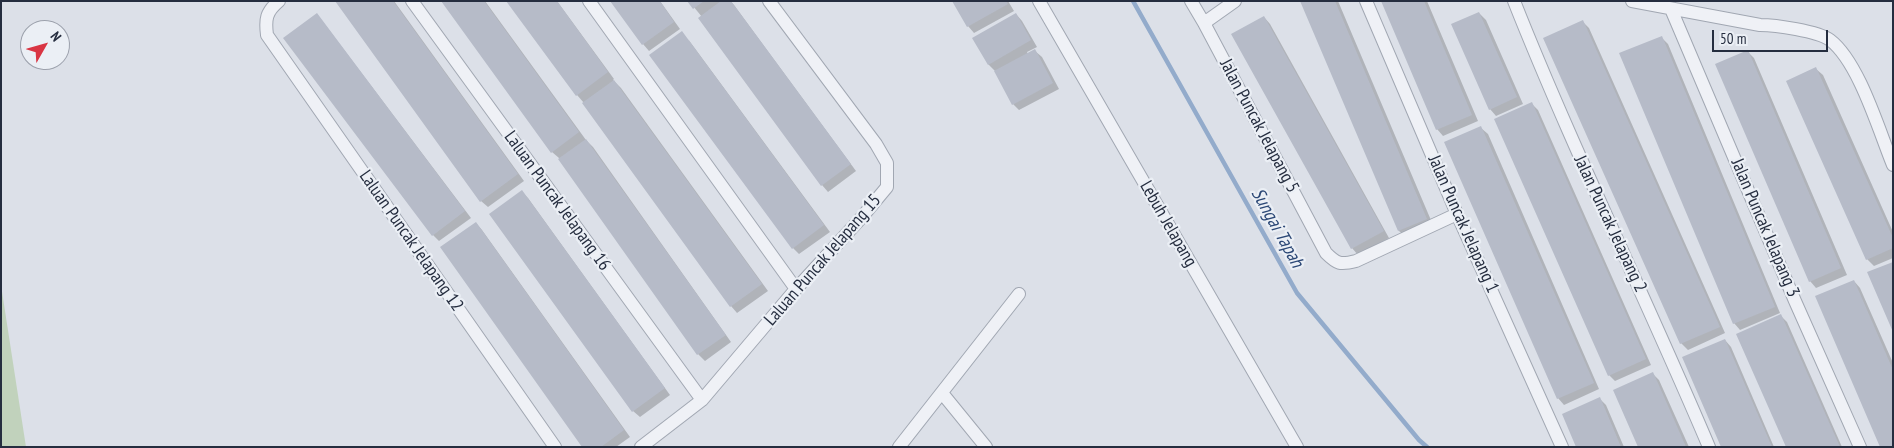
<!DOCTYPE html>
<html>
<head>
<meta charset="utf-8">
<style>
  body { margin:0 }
  #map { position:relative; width:1894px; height:448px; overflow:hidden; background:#dce0e8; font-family:"PT Sans Narrow",sans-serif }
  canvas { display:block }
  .frame { position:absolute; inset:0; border:2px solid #252d3f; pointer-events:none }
  .north { position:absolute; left:20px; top:20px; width:50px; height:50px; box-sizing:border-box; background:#ebeff5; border:1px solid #9ca1ac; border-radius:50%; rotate:52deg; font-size:14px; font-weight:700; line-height:20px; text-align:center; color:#252d3f }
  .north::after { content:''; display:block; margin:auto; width:18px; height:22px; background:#d93543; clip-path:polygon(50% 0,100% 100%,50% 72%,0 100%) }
  .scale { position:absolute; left:1712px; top:30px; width:116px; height:22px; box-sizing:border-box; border:2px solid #252d3f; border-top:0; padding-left:6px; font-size:15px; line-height:18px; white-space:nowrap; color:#252d3f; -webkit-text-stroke:4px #ebeff5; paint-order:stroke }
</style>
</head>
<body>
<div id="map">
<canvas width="1894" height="448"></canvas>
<div class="frame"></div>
<div class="north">N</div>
<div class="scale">50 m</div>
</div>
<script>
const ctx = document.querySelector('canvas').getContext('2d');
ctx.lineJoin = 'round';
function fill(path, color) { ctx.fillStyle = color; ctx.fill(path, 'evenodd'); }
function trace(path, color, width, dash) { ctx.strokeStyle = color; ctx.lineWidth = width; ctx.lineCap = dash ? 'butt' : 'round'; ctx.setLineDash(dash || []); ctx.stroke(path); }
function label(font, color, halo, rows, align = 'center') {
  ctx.font = font + ' "PT Sans Narrow",sans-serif'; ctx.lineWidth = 4.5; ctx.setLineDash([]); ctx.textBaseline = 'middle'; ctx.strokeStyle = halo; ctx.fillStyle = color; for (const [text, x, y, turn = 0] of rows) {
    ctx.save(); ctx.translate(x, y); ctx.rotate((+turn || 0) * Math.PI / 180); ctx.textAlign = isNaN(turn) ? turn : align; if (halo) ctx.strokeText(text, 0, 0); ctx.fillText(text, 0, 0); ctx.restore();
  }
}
fill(new Path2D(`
  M1 285 26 447H1Z`), '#c1d2bc');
fill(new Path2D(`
  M337 1H394L524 181 488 207 481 201Z
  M442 1H485L586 140 593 147 731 342 705 361 698 354 559 158 552 152Z
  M508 1H557L614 79 613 80 621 88 768 291 737 313 731 306 584 103 577 95Z
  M660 1 680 29 649 51 643 44Z
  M689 1H730L734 5 856 171 828 192 822 185 702 17Z
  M954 1H1008L1014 11 974 33 968 26Z
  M1301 1H1338L1433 225 1406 237 1399 231Z
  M1382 1H1427L1478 121 1443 136 1437 129Z
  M1479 13 1486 20 1523 104 1496 116 1490 109Z
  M317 14 471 218 439 241 433 235Z
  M1016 14 1022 21 1037 47 1027 52 1028 54 1035 51 1042 57 1059 89 1019 110 1013 104 995 71 989 65 974 39Z
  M1264 17 1270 24 1389 238 1358 255 1352 248Z
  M1583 22 1589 28 1725 333 1688 350 1681 343Z
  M1661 37 1668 44 1780 313 1740 330 1734 323Z
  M688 39 830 232 799 254 793 248Z
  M1748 52 1754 58 1847 275 1816 288 1810 281Z
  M1816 69 1823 75 1893 232V258L1874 266 1867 259Z
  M1532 104 1538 110 1651 365 1615 381 1609 375Z
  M1481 128 1488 134 1599 389 1564 405 1558 398Z
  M522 192 528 198 670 395 640 417 633 411Z
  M476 223 482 230 630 437 616 447H584Z
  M1854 281 1860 288 1893 363V447Z
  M1781 316 1787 322 1842 447H1787Z
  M1725 340 1731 347 1774 447H1722Z
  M1653 374 1659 380 1689 447H1640Z
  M1600 399 1606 405 1624 447H1577Z`), '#0003');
trace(new Path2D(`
  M1133 1 1297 293 1419 440 1427 447`), '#93abcb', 4.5);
fill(new Path2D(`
  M335 1H393L518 174 480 202Z
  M441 1H484L579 132 551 153Z
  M506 1H557L608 72 576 96Z
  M610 1H660L674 22 642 45Z
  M687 1H704L693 9Z
  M721 1H731L851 164 821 186 698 18Z
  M952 1H1006L1008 4 967 27Z
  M1300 1H1335L1427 219 1398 231Z
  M1381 1H1424L1472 115 1436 130Z
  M1479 12 1517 97 1489 110 1451 24Z
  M317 13 465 211 432 236 283 38Z
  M1016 13 1031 40 988 65 972 38Z
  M1264 16 1384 231 1351 249 1231 34Z
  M1583 20 1720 327 1680 344 1543 38Z
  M682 31 824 225 792 249 649 55Z
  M1662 36 1775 307 1733 324 1619 53Z
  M1035 49 1053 83 1012 105 994 71Z
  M1748 50 1841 268 1809 282 1715 64Z
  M1816 67 1893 238V248L1866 260 1786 81Z
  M614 80 762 284 730 307 582 103Z
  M1532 102 1646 359 1608 376 1494 119Z
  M1481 126 1594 383 1557 399 1444 142Z
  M586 139 726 335 697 355 558 159Z
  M522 190 665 388 632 412 489 214Z
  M476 222 624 430 601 447H582L440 247Z
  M1893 262V332L1867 272Z
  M1854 280 1893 370V447H1880L1815 296Z
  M1781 314 1840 447H1786L1736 334Z
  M1725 339 1772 447H1721L1682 357Z
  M1653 372 1686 447H1638L1613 390Z
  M1600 397 1621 447H1576L1562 414Z`), '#b6bbc8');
const street = new Path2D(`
  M279 1C266 12 265 19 267 35L555 447
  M412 1 702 400
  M589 1 796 289
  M1039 1 1297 447
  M1191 1 1204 23 1326 253C1337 264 1340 265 1356 261L1457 214
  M1366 1 1457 214 1562 447
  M1514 1C1574 152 1646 298 1709 447
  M1632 1 1760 25C1775 25 1818 31 1830 40 1859 62 1879 131 1893 165
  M1671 9 1795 301 1860 447
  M1204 23 1235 1
  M942 393 986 447
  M641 447 702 400 796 289 862 217 887 187V163L876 144 769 1
  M899 447 1019 294`);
trace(street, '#a1a7b2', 14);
trace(street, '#eff1f6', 12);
label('18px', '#252d3f', '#ebeff5', [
  ["Jalan Puncak Jelapang 5",1259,126,62],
  ["Laluan Puncak Jelapang 16",557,201,54],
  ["Lebuh Jelapang",1168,224,60],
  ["Jalan Puncak Jelapang 1",1463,224,66],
  ["Jalan Puncak Jelapang 2",1610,224,65],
  ["Jalan Puncak Jelapang 3",1765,228,67],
  ["Laluan Puncak Jelapang 12",411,241,55],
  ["Laluan Puncak Jelapang 15",823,260,-49]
]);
label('italic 19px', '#2c4876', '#ebeff5', [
  ["Sungai Tapah",1277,228,61]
]);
</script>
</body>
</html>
